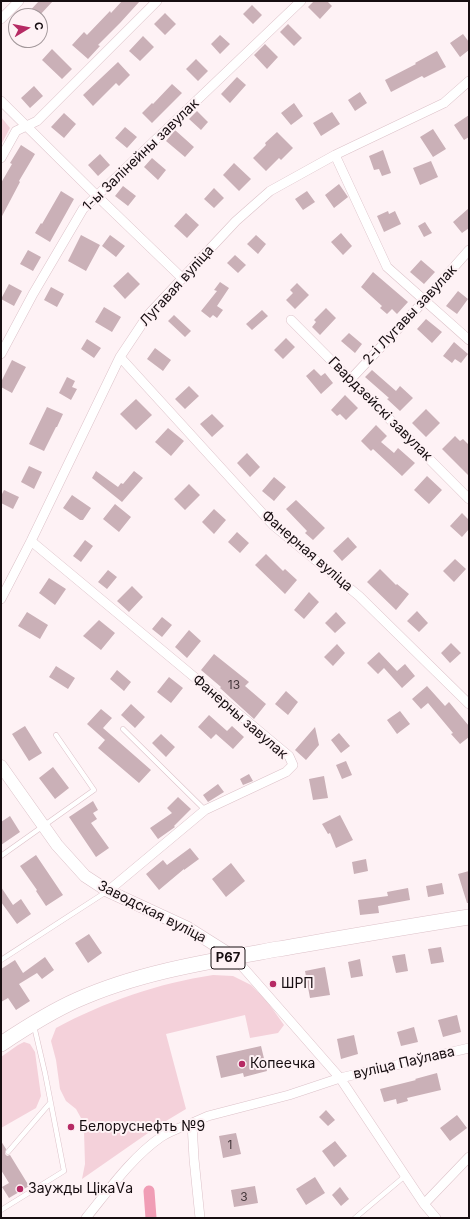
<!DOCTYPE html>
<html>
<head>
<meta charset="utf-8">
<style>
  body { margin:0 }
  #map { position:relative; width:470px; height:1219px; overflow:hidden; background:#fef2f5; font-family:Inter,sans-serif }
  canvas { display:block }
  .frame { position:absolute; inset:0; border:2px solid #170e11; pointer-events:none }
  .north { position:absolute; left:8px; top:8px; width:40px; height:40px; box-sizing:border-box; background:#fef2f5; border:1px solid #a2979a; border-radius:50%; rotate:80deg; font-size:11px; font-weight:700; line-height:16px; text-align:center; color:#170e11 }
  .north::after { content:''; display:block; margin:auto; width:14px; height:18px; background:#b62a64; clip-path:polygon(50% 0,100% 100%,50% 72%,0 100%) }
</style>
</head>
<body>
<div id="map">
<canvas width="470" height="1219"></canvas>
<div class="frame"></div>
<div class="north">С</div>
</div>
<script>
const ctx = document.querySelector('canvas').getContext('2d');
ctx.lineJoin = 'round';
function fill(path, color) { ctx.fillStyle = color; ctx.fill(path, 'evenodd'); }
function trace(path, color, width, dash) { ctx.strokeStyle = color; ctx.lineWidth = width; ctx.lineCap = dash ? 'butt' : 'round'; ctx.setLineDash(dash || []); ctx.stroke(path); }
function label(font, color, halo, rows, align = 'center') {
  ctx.font = font + ' Inter,sans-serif'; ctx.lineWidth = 4; ctx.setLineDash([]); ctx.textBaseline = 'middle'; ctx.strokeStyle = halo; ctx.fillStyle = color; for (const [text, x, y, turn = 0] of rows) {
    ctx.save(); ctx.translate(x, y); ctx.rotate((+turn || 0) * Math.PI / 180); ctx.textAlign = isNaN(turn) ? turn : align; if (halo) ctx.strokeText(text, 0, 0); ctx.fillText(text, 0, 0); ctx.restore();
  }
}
fill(new Path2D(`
  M1 117 10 128 1 145Z
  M213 975 233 976 251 985 267 1001 284 1025 278 1033 250 1038 245 1015 166 1034 186 1109 161 1124 82 1179 85 1164 84 1131 81 1118 76 1109 66 1101 60 1089 56 1060 51 1041 56 1028C104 1002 159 983 213 975Z
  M24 1042 30 1044 35 1052 41 1096 36 1108 1 1128V1057L18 1045Z`), '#f4d1da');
trace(new Path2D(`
  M149 1191 151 1218`), '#f09db5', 11);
fill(new Path2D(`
  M39 1H53L39 16H25Z
  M122 1H140L120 23 98 45 100 46 88 59 72 45 84 32 87 35 110 11 111 13Z
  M314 1H327L332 6 320 19 308 7Z
  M252 5 262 15 253 24 243 14Z
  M165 13 176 24 165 35 154 24Z
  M288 24 302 38 294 46 280 32Z
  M463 34 469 42V50L460 57 450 43Z
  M220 35 230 44 220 54 211 44Z
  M143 36 154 47 140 61 129 51Z
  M265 44 278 57 267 69 254 55Z
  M52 49 72 69 62 79 42 60Z
  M437 51 446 67 424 78 422 76 391 92 385 80 416 64 415 63Z
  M196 59 208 71 198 81 186 69Z
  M118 62 130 75 119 86 116 83 93 106 83 95Z
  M237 77 246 85 230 103 221 94Z
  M172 84 182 93 152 123 142 113 152 103 153 104Z
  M34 86 43 96 30 108 21 98Z
  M360 92 367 103 355 111 348 100Z
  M294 103 303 116 291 125 281 113Z
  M197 111 208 122 201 130 189 119Z
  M332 112 340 124 321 136 313 123Z
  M64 113 76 124 64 138 51 127Z
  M469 115V137L464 140 454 125Z
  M125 127 137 137 127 148 115 138Z
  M433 129 446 149 433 157 420 137Z
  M175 130 194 147 185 157 166 141Z
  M277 132 293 148 281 160 279 158 266 171 253 158 266 145 265 143Z
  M21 145 35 154 19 181 20 182 1 218V183L12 164 10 163Z
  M383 150 391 173 382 176 379 169 374 170 369 156Z
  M100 154 110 165 98 176 88 165Z
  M152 158 166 170 158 180 144 167Z
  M431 161 438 177 420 185 413 168Z
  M234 163 251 179 239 191 223 175Z
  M339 184 348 197 334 208 325 195Z
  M123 186 136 196 128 206 115 196Z
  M214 188 224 198 214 208 204 199Z
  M61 191 74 199 50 242 35 233 41 223 42 224Z
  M307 191 315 202 303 210 295 199Z
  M469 208V228L462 233 453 222Z
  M388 211 389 214 395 211 401 224 384 232 377 216Z
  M186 213 199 225 187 238 174 226Z
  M425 222 432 233 424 237 418 226Z
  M341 233 352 246 343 255 331 242Z
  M81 235 100 245 86 271 68 261Z
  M110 235 125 246 116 257 102 246Z
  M256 235 266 244 258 254 247 244Z
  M28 250 41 257 33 271 20 264Z
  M235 255 246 265 238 273 227 263Z
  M421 260 435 272 424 284 410 272Z
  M128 272 140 284 125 299 113 286Z
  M373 272 408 302 397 314 392 309 387 314 380 308 382 306 361 287Z
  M220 282 229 288 217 306 223 310 217 318 213 315 210 318 201 311 217 291 214 290Z
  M297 283 309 295 295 309 286 300 293 293 290 290Z
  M9 284 22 291 14 306 1 299Z
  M51 287 64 294 57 307 44 300Z
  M458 291 468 299 457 314 446 306Z
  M104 307 121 317 112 332 95 322Z
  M326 308 336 318 320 335 312 327 316 322 314 320Z
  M262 310 268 316 252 330 246 324Z
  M174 315 191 331 185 337 168 321Z
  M426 319 442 332 432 343 417 329Z
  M349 333 362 344 355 353 341 341Z
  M286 338 295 347 283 359 274 350Z
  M87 339 101 348 94 358 81 349Z
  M454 342 468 354 461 363 455 359 452 363 443 356Z
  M155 348 171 360 163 371 147 359Z
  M12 360 26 367 12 393 1 387V382Z
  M314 369 321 376 325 373 333 383 321 394 306 376Z
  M372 370 396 391 400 386 413 398 400 411 387 399 389 398 365 377Z
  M67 377 75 381 72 387 77 389 71 400 59 393Z
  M189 386 199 396 185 409 175 399Z
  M345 395 358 408 346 420 340 414 337 416 331 410Z
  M136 399 152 415 136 430 120 414Z
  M47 407 63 414 57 427H56L44 451 29 444Z
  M426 409 440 423 426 437 412 423Z
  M212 414 224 426 212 437 200 424Z
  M376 425 387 436 381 442 394 453 398 448 415 463 402 476 373 449 371 451 361 441Z
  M168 428 184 441 171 456 155 442Z
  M455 436 460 441 463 439 469 445V476L442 449Z
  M247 453 260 467 250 477 237 463Z
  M29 466 42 472 34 489 21 482Z
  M96 471 118 487 121 483 123 484 134 471 143 478 122 502 92 478Z
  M427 476 442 490 429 504 414 490Z
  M274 477 286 487 274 501 262 491Z
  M189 484 200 495 185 510 174 499Z
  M4 490 19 497 13 509 1 503V496Z
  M72 495 91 508 83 520H80L63 508Z
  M296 500 325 528 313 540 305 533 307 531 286 509Z
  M115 504 131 517 119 532 103 519Z
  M214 509 226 520 214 534 202 522Z
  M462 513 469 520V529L462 537 450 526Z
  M237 532 249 543 240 553 228 542Z
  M348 537 357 547 342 561 333 551Z
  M85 540 93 546 81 562 73 556Z
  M266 554 283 571 285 569 297 580 285 594 255 565Z
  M455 559 466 569 454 582 443 571Z
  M380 569 396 585 397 584 409 594 396 610 367 582Z
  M108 570 117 577 107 589 98 582Z
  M49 578 66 589 55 605 39 593Z
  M132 586 143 597 129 612 117 601Z
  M309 592 319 602 304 619 294 610Z
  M417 611 428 623 419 632 407 621Z
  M27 612 48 625 40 639 18 626Z
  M336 612 346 623 335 633 325 623Z
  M162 617 172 625 162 637 152 629Z
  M99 620 115 633 101 650 83 636Z
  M189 630 201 641 187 658 175 647Z
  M451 643 461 653 450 663 441 653Z
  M337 644 345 653 333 666 324 657Z
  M379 652 397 671 405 664 415 676 402 688 384 668 378 674 367 663Z
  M214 654 249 682 245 686 266 704 254 719 220 688 221 687 201 670Z
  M56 666 75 678 68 689 49 677Z
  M117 670 131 682 124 691 110 679Z
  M169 677 183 688 171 703 157 692Z
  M427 686 445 706 449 702 469 726V737L460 744 451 734 453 733 428 703 421 709 412 699Z
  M286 691 298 702 288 715 275 704Z
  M131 704 145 717 135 728 121 715Z
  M101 709 112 718 103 728 151 770 139 783 98 748 105 740 87 724Z
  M400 711 410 724 397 734 387 720Z
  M209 715 227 731 232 726 244 737 233 749 216 734 211 739 198 727Z
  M25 726 42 753 29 761 12 734Z
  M315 727 319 745 306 760 295 750Z
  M339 733 350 746 341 753 331 740Z
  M161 734 175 747 166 757 152 743Z
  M346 761 352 775 342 779 336 765Z
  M53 767 69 788 55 799 39 778Z
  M249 774 253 781 243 785 240 779Z
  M324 776 328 798 313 800 309 779Z
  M218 784 224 792 208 802 203 795Z
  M178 797 191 809 174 826 175 827 158 839 150 828 172 813 167 808Z
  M93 801 98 810 93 813 97 819 91 823 109 848 96 857 69 817Z
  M340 815 353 840 336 848 330 833 328 834 322 824Z
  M10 816 20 832 1 845V822Z
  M190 848 199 859 184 870V869L159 890 146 874 163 860 167 865Z
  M36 855 63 895 46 906 36 891 37 890 20 866Z
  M366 859 368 871 354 874 352 862Z
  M231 863 245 881 226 897 212 879Z
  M469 871V903H467L458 874Z
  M442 883 444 894 428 897 426 886Z
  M1 887 13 905 21 899 31 914 17 924 1 902Z
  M408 888 410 900 378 906 379 913 360 915 358 900 388 896 387 892Z
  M89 934 102 953 88 963 75 943Z
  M441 947 444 962 431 964 428 949Z
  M405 954 408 971 396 973 392 956Z
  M45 957 54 970 42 979 37 973 19 984 30 1001 16 1010 8 998 1 1002V969L15 960 23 973Z
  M360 959 363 976 351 978 348 962Z
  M325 967 330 995 310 998 305 971Z
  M457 1015 461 1032 443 1037 438 1020Z
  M414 1027 418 1042 401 1046 397 1032Z
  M354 1035 358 1054 341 1059 337 1039Z
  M261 1046 267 1071 244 1077 243 1073 221 1078 216 1056Z
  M437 1073 441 1090 407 1098 408 1101 397 1104 396 1099 384 1102 380 1089 416 1080 415 1079Z
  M326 1110 335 1120 328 1126 319 1117Z
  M457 1115 467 1128 450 1141 440 1128Z
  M236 1133 241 1154 223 1158 219 1136Z
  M1 1141 6 1149 5 1154 7 1156 10 1155 29 1186 9 1198 2 1187 9 1183 1 1170Z
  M335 1141 347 1156 334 1167 322 1151Z
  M315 1177 325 1193 306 1205 296 1189Z
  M255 1186 258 1203 234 1207 231 1190Z
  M340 1187 349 1199 341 1206 332 1195Z`), '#cab0b7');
const service = new Path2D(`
  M123 729 205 810
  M1 856 94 790 56 735
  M1 960 106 892
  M8 1152 50 1103
  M1 1210 64 1171 45 1073 34 1026
  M355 1218 405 1176`);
const minor = new Path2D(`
  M1 19 19 1
  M1 101 97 196 182 278
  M335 155 387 267 469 340
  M1 158 16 131 37 121 157 1
  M291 320 469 499
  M1 354 33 294 83 209 301 1
  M120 357 273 525 359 596 469 704
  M350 380 424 301 469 250
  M31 541 289 756 293 765 286 772 205 810 108 891
  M1 599 31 541 120 357 148 315 236 221 270 191 335 155 444 103 469 81
  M234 957 340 1078 424 1204 436 1218
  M424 1204 469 1157
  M86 1218C108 1191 132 1157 161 1137 170 1131 182 1127 192 1123
  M200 1218 194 1159 192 1123 208 1116 289 1095 340 1078 469 1048`);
const tertiary = new Path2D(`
  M1 766 57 845 85 876 108 891 188 928 234 957`);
const primary = new Path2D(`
  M1 1044C25 1028 50 1012 77 1000 139 972 211 961 278 949 342 938 405 927 469 917`);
trace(service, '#dcc1c8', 5.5);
trace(minor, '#dcc1c8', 10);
trace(tertiary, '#dcc1c8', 13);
trace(primary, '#dcc1c8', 16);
trace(service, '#fff', 4.5);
trace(minor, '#fff', 9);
trace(tertiary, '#fff', 12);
trace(primary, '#fff', 15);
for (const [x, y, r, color] of [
  [273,984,4,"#b62a64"],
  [242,1064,4,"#b62a64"],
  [71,1127,4,"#b62a64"],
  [20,1189,4,"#b62a64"]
]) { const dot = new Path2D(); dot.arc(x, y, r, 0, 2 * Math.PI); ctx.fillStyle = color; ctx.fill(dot); trace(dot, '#fef2f5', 1.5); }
label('12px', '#44363a', null, [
  ["13",234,685],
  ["1",230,1145],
  ["3",244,1197]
]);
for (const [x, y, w] of [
  [228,958,34]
]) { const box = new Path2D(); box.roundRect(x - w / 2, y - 11, w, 22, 3); ctx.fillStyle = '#fef2f5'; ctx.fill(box); trace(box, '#170e11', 1); }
label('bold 13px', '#170e11', null, [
  ["Р67",228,958]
]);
label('14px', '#170e11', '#fef2f5', [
  ["1-ы Залінейны завулак",141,155,-44],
  ["Лугавая вуліца",177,286,-48],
  ["2-і Лугавы завулак",410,315,-47],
  ["Гвардзейскі завулак",380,409,45],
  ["Фанерная вуліца",307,551,41],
  ["Фанерны завулак",240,717,41],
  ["Заводская вуліца",152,912,27],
  ["вуліца Паўлава",404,1063,-13]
]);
label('14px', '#170e11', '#fef2f5', [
  ["ШРП",281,984],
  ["Копеечка",250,1064],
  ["Белоруснефть №9",79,1127],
  ["Заужды ЦікаVа",28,1189]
], 'left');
</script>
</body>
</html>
